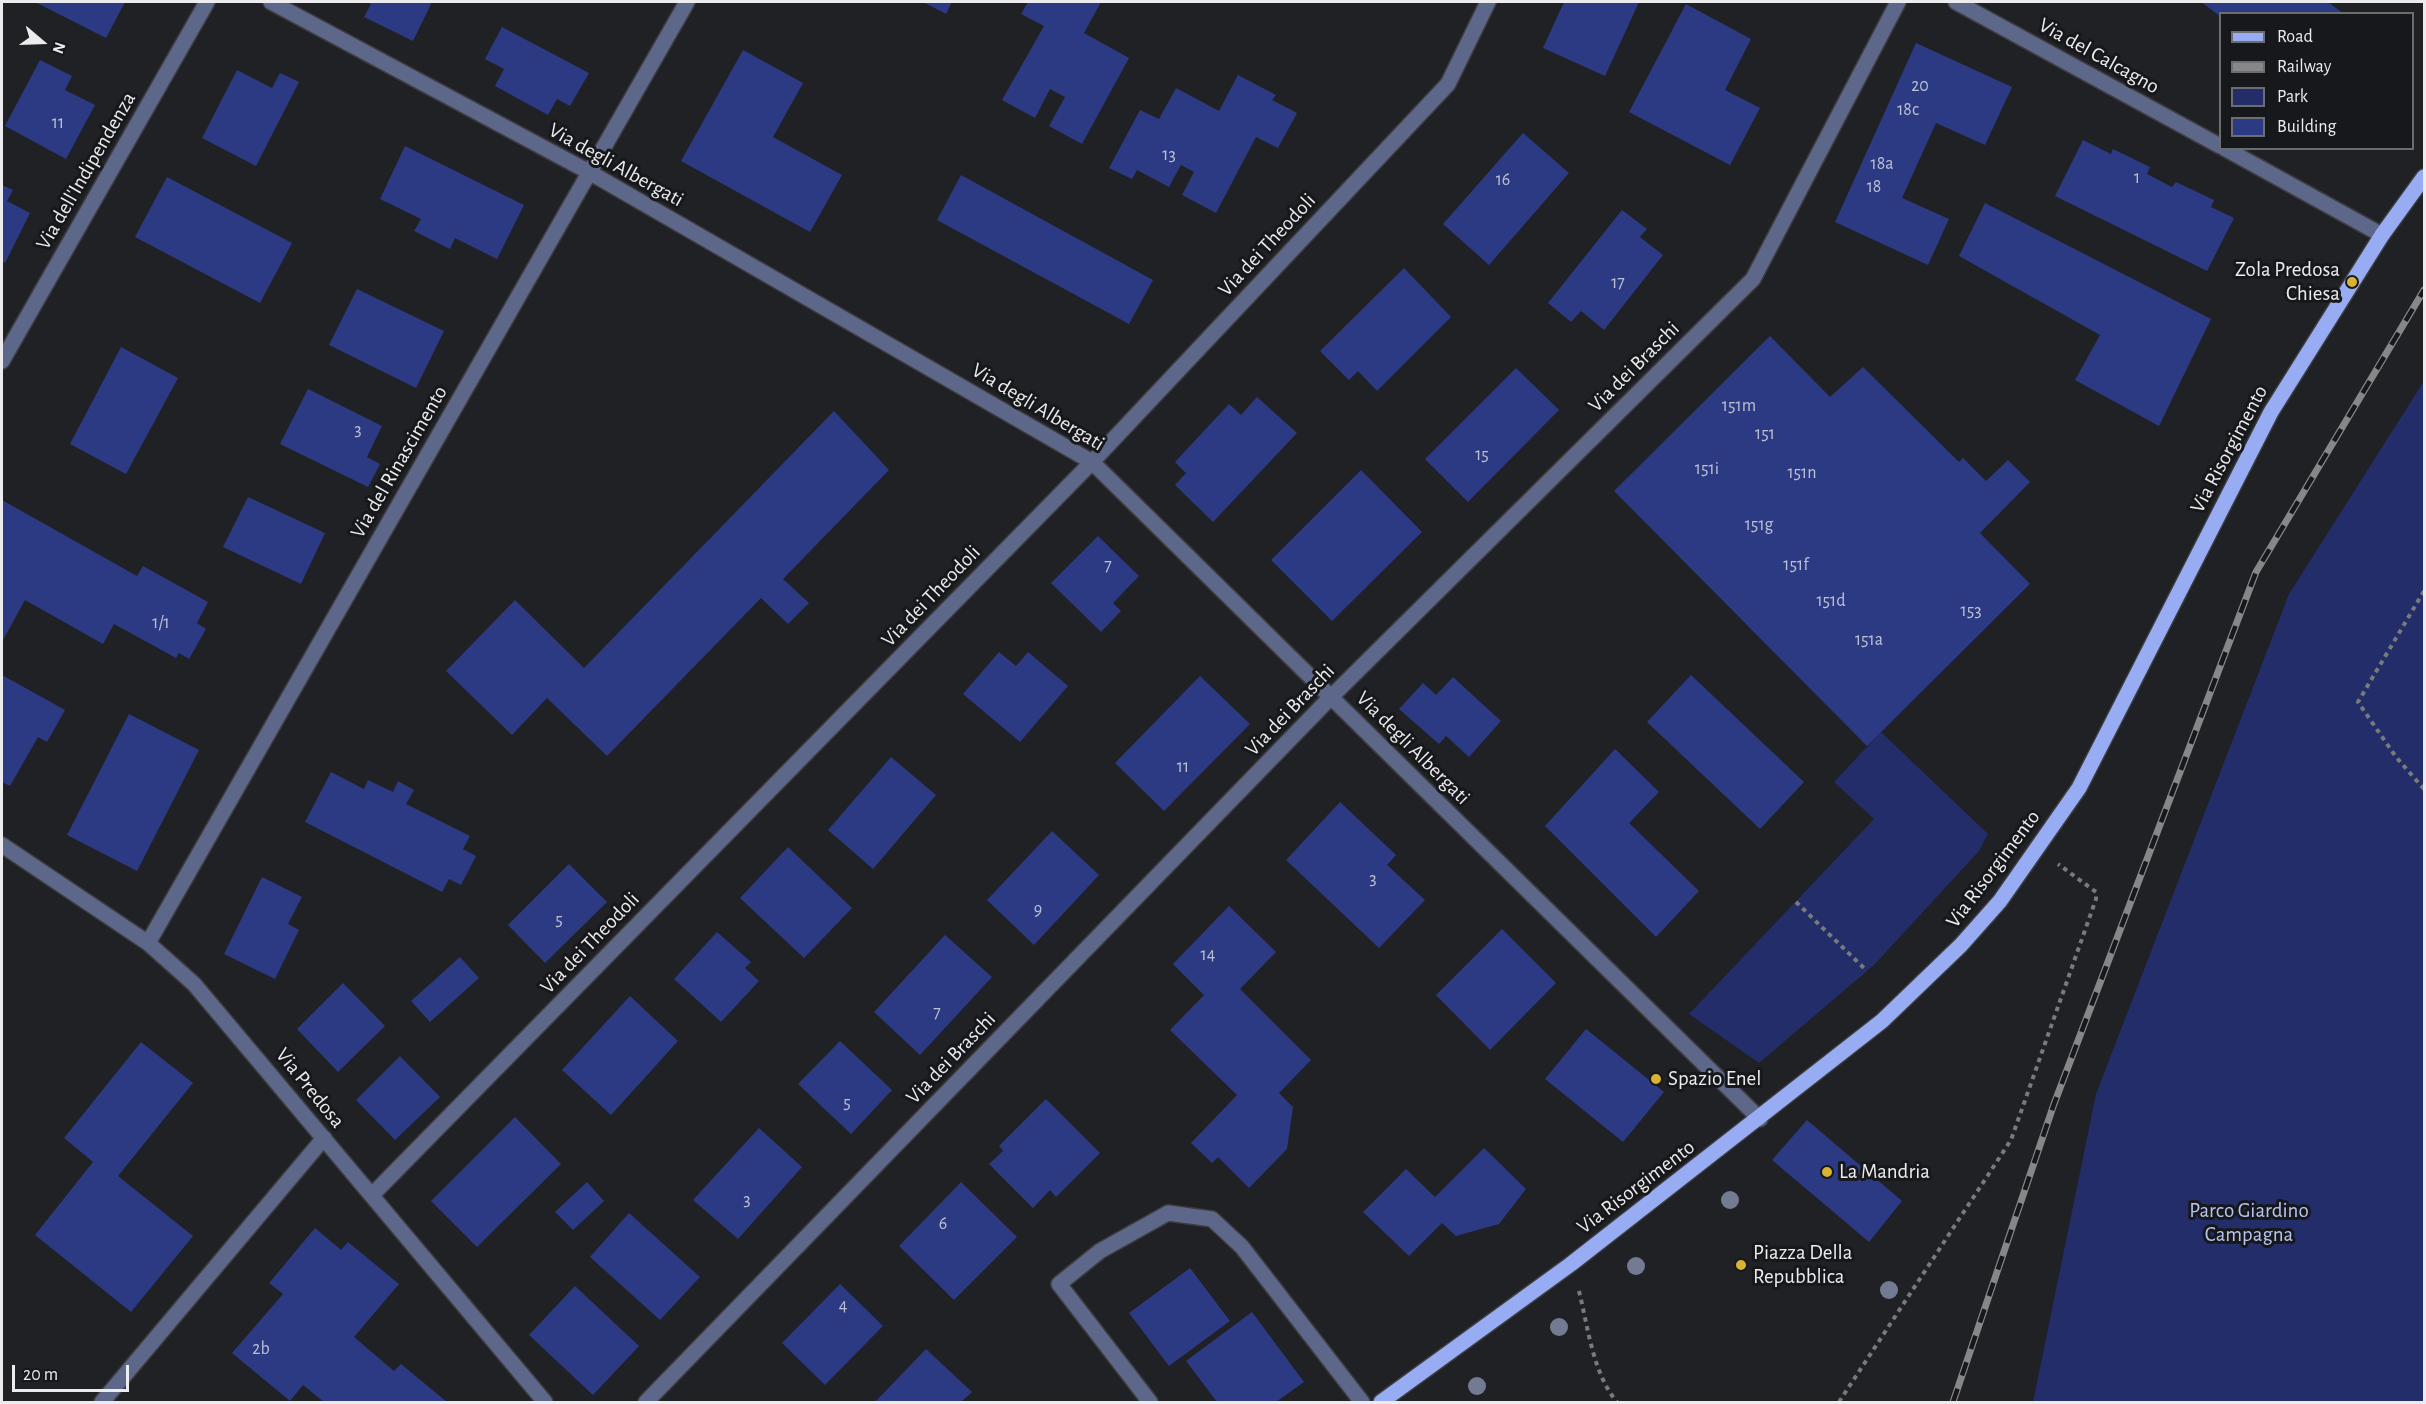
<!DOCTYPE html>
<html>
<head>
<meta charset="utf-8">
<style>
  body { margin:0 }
  #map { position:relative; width:2426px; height:1404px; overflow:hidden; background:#202124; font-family:"Alegreya Sans",sans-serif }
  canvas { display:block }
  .frame { position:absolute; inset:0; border:3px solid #ececee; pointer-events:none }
  .legend { position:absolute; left:2219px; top:12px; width:195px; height:138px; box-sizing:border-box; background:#17181b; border:2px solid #6c6d6f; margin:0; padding:8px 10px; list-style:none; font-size:18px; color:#ececee }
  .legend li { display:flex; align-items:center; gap:12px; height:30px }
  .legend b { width:30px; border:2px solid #6c6d6f }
  .north { position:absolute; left:12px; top:12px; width:60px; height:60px; -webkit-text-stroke:4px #17181b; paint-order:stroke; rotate:109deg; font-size:16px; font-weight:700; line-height:24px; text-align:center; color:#ececee }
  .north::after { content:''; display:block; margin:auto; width:21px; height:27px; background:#ececee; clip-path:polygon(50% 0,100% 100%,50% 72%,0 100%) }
  .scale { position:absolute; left:12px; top:1365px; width:117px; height:27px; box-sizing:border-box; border:3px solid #ececee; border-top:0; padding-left:8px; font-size:18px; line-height:21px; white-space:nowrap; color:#ececee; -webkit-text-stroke:4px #17181b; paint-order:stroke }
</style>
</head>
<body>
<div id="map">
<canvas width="2426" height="1404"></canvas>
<div class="frame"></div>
<ul class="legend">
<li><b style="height:8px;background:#98acf3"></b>Road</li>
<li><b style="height:8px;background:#87878a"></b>Railway</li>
<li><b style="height:16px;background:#222d69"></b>Park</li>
<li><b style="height:16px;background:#2c3a83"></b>Building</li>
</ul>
<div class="north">N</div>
<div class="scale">20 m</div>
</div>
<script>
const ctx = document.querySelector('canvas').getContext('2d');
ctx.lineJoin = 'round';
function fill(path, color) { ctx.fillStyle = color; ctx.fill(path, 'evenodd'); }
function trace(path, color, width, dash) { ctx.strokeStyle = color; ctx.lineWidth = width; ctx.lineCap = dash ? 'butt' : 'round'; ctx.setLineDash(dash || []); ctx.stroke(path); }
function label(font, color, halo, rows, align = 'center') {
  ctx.font = font + ' "Alegreya Sans",sans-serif'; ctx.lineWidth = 6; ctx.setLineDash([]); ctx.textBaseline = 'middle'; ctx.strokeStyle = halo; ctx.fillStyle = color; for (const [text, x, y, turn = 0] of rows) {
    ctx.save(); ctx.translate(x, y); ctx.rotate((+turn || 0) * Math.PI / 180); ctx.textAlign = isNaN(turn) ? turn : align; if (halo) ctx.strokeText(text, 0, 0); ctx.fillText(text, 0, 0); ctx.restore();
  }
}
fill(new Path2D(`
  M2424 381V1402H2033L2096 1094 2289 594Z
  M1881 732 1988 834 1979 851 1874 965 1759 1063 1689 1014 1874 819 1834 782Z`), '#222d69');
fill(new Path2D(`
  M35 2H125L106 38Z
  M366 2H432L413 41 364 17 371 4Z
  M923 2H952L946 14Z
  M1028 2H1101L1084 33 1129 58 1082 144 1049 126 1065 97 1050 89 1035 118 1002 100 1044 26 1021 14Z
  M1564 2H1639L1605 76 1543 48Z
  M2201 2H2328L2344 14H2220V16Z
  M1686 4 1751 39 1725 90 1760 108 1730 165 1629 112Z
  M502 27 589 73 570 106 557 99 548 115 495 86 504 69 485 59Z
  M1916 43 2012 87 1985 145 1936 123 1902 198 1949 219 1928 265 1835 222Z
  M743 50 803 83 773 137 842 175 810 232 681 161Z
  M40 60 72 76 65 90 95 105 66 159 5 126Z
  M237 70 272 88 280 73 299 82 256 166 202 138Z
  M1238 75 1276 95 1272 100 1297 113 1278 148 1256 137 1216 213 1182 195 1194 172 1181 165 1169 187 1137 170 1132 179 1109 168 1140 110 1159 119 1176 88 1219 111Z
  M1523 133 1569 173 1489 265 1443 224Z
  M2083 140 2111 154 2113 149 2150 167 2147 174 2172 187 2176 182 2214 200 2211 207 2234 218 2207 271 2055 196Z
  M405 146 524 205 497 259 455 238 450 249 414 231 421 219 380 199Z
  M961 175 1153 280 1129 324 937 220Z
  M167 177 292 243 260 303 135 237Z
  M2 185 13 190 7 201 30 213 5 263 2 261Z
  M1985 203 2211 319 2159 426 2075 380 2100 335 1959 256Z
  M1622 210 1647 229 1640 237 1663 255 1604 330 1581 311 1571 322 1548 303Z
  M1404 268 1451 317 1377 391 1358 371 1349 380 1320 351Z
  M357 289 444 331 416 388 329 345Z
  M1770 336 1830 397 1863 367 1959 462 1963 458 1986 481 2008 460 2030 482 1980 533 2030 584 1867 746 1614 491Z
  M121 347 178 378 126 474 70 444Z
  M1516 368 1559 410 1468 502 1425 459Z
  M308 389 382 426 367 457 380 464 368 487 280 444Z
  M1257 397 1297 433 1213 522 1175 485 1186 473 1175 462 1229 404 1241 415Z
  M834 411 889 470 783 579 809 603 788 624 761 598 607 756 547 698 512 735 446 671 515 600 584 668Z
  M1361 470 1422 532 1332 621 1271 560Z
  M248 497 325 533 301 584 223 547Z
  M2 500 137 576 143 566 208 602 197 623 206 629 189 659 179 653 176 658 114 624 103 644 25 600 2 642Z
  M1098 536 1139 576 1113 603 1121 611 1101 632 1051 583Z
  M999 652 1016 666 1028 652 1068 686 1020 742 963 694Z
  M2 675 65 710 47 742 38 737 10 786 2 782Z
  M1691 675 1804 782 1760 829 1647 722Z
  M1200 676 1250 724 1164 811 1115 763Z
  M1453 677 1501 721 1469 757 1446 736 1439 744 1399 709 1423 683 1436 695Z
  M129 714 199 750 137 871 67 835Z
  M1615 749 1659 792 1629 823 1699 891 1656 937 1545 826Z
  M891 757 936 795 873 869 828 830Z
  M331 772 364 789 368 780 393 792 398 781 414 790 406 804 470 836 463 849 476 856 461 885 449 879 442 892 305 822Z
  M1340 802 1396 855 1387 865 1425 900 1379 948 1286 860Z
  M1052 831 1099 875 1034 945 987 900Z
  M788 847 852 908 804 958 740 898Z
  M569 864 607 902 545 963 508 925Z
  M262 877 302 897 288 924 299 930 275 979 224 954Z
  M1229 906 1276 952 1240 989 1311 1060 1279 1093 1293 1107 1287 1149 1249 1188 1218 1157 1212 1163 1191 1143 1237 1095 1170 1030 1204 995 1173 964Z
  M1502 929 1556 983 1490 1050 1436 995Z
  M717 932 751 962 745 968 759 981 721 1022 674 979Z
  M945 935 992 977 920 1055 874 1012Z
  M460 957 479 978 430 1022 411 1001Z
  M343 983 385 1026 338 1072 297 1029Z
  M630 996 678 1041 611 1115 562 1070Z
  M1586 1029 1664 1092 1623 1142 1545 1079Z
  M840 1041 892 1090 851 1134 798 1084Z
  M141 1042 193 1083 118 1176 193 1236 131 1312 35 1235 93 1162 64 1138Z
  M400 1056 440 1097 395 1140 356 1100Z
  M1046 1099 1100 1153 1056 1197 1050 1190 1033 1208 989 1164 1003 1151 999 1146Z
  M515 1117 561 1164 477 1247 431 1201Z
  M1807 1120 1902 1201 1869 1242 1772 1160Z
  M759 1128 802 1167 738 1239 693 1200Z
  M1484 1148 1526 1189 1499 1224 1456 1236 1442 1223 1409 1256 1363 1212 1406 1169 1435 1197Z
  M587 1182 604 1201 573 1230 555 1212Z
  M961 1182 1017 1237 954 1300 899 1246Z
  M629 1213 700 1277 660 1320 590 1257Z
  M315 1228 341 1250 348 1242 399 1284 354 1337 394 1371 401 1364 447 1402H324L303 1385 290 1401 232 1353 283 1294 269 1283Z
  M1190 1268 1230 1321 1169 1366 1129 1313Z
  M840 1284 883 1326 825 1385 782 1343Z
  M575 1286 639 1346 593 1395 529 1335Z
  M1252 1312 1304 1382 1276 1402H1217L1186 1361Z
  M926 1349 972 1392 961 1402H875Z`), '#2c3a83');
const minor = new Path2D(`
  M271 2 589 172 1092 462 1760 1119
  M1956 2 2220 146
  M2224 148 2382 235
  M2 361 207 2
  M2 845 148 943 194 984 545 1402
  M148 943 687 2
  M372 1195 1092 462 1448 84 1488 2
  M102 1402 324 1138
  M646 1402 1331 697 1753 279 1898 2
  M1150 1402 1059 1284 1100 1251 1168 1213 1212 1219 1242 1247 1362 1402`);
const major = new Path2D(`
  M1381 1402 1571 1264 1882 1021 1961 945 2000 901 2079 788 2271 412 2382 235 2424 177`);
trace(minor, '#3d3d40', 18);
trace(major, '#3d3d40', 18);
trace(new Path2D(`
  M2424 591 2358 702 2396 757 2424 789
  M1796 902 1867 971
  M1579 1291C1588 1327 1593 1374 1617 1402
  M1839 1402 2011 1140 2096 899V892L2058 864`), '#797a7c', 4, [4.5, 4.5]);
trace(minor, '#5d6789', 15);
trace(major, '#98acf3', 15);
const rail = new Path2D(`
  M1953 1402 2054 1104 2256 572 2424 290`);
trace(rail, '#87878a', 7);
trace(rail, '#17181b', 4.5, [14]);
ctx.fillStyle = '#737b93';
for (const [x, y] of [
  [1730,1200],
  [1636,1266],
  [1889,1290],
  [1559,1327],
  [1477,1386]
]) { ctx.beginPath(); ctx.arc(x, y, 9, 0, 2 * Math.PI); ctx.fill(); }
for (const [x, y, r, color] of [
  [2352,282,6,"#d9b334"],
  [1656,1079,6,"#d9b334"],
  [1827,1172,6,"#d9b334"],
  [1741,1265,6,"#d9b334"]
]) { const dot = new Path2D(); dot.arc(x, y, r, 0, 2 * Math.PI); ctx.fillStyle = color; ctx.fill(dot); trace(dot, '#17181b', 2); }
label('18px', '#bcc0d3', null, [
  ["20",1920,86],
  ["18c",1908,110],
  ["11",58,123],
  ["13",1169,155],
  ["18a",1882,164],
  ["1",2137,178],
  ["16",1503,180],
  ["18",1874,187],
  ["17",1618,283],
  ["151m",1739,406],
  ["3",358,430],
  ["151",1765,434],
  ["15",1482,455],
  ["151i",1707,469],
  ["151n",1802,473],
  ["151g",1759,525],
  ["151f",1796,565],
  ["7",1108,566],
  ["151d",1831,601],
  ["153",1971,611],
  ["1/1",161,623],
  ["151a",1869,640],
  ["11",1183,767],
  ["3",1373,879],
  ["9",1038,910],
  ["5",559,920],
  ["14",1208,955],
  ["7",937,1013],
  ["5",847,1103],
  ["3",747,1200],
  ["6",943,1224],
  ["4",843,1306],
  ["2b",261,1349]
]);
label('21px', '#ececee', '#17181b', [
  ["Via del Calcagno",2099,56,29],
  ["Via degli Albergati",616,165,29],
  ["Via dell'Indipendenza",86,171,-60],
  ["Via dei Theodoli",1267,245,-47],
  ["Via dei Braschi",1634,367,-45],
  ["Via degli Albergati",1038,407,31],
  ["Via Risorgimento",2229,449,-62],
  ["Via del Rinascimento",399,462,-60],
  ["Via dei Theodoli",931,596,-46],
  ["Via dei Braschi",1290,710,-46],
  ["Via degli Albergati",1413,748,45],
  ["Via Risorgimento",1993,869,-53],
  ["Via dei Theodoli",590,943,-46],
  ["Via dei Braschi",951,1058,-46],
  ["Via Predosa",310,1088,51],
  ["Via Risorgimento",1636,1187,-37]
]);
label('21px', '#ececee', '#17181b', [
  ["Zola Predosa",2340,270,"right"],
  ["Chiesa",2340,294,"right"],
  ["Spazio Enel",1668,1079],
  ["La Mandria",1839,1172],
  ["Piazza Della",1753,1253],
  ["Repubblica",1753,1277]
], 'left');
label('21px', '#b7c4ee', '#17181b', [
  ["Parco Giardino",2249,1211],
  ["Campagna",2249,1235]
]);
</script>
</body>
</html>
